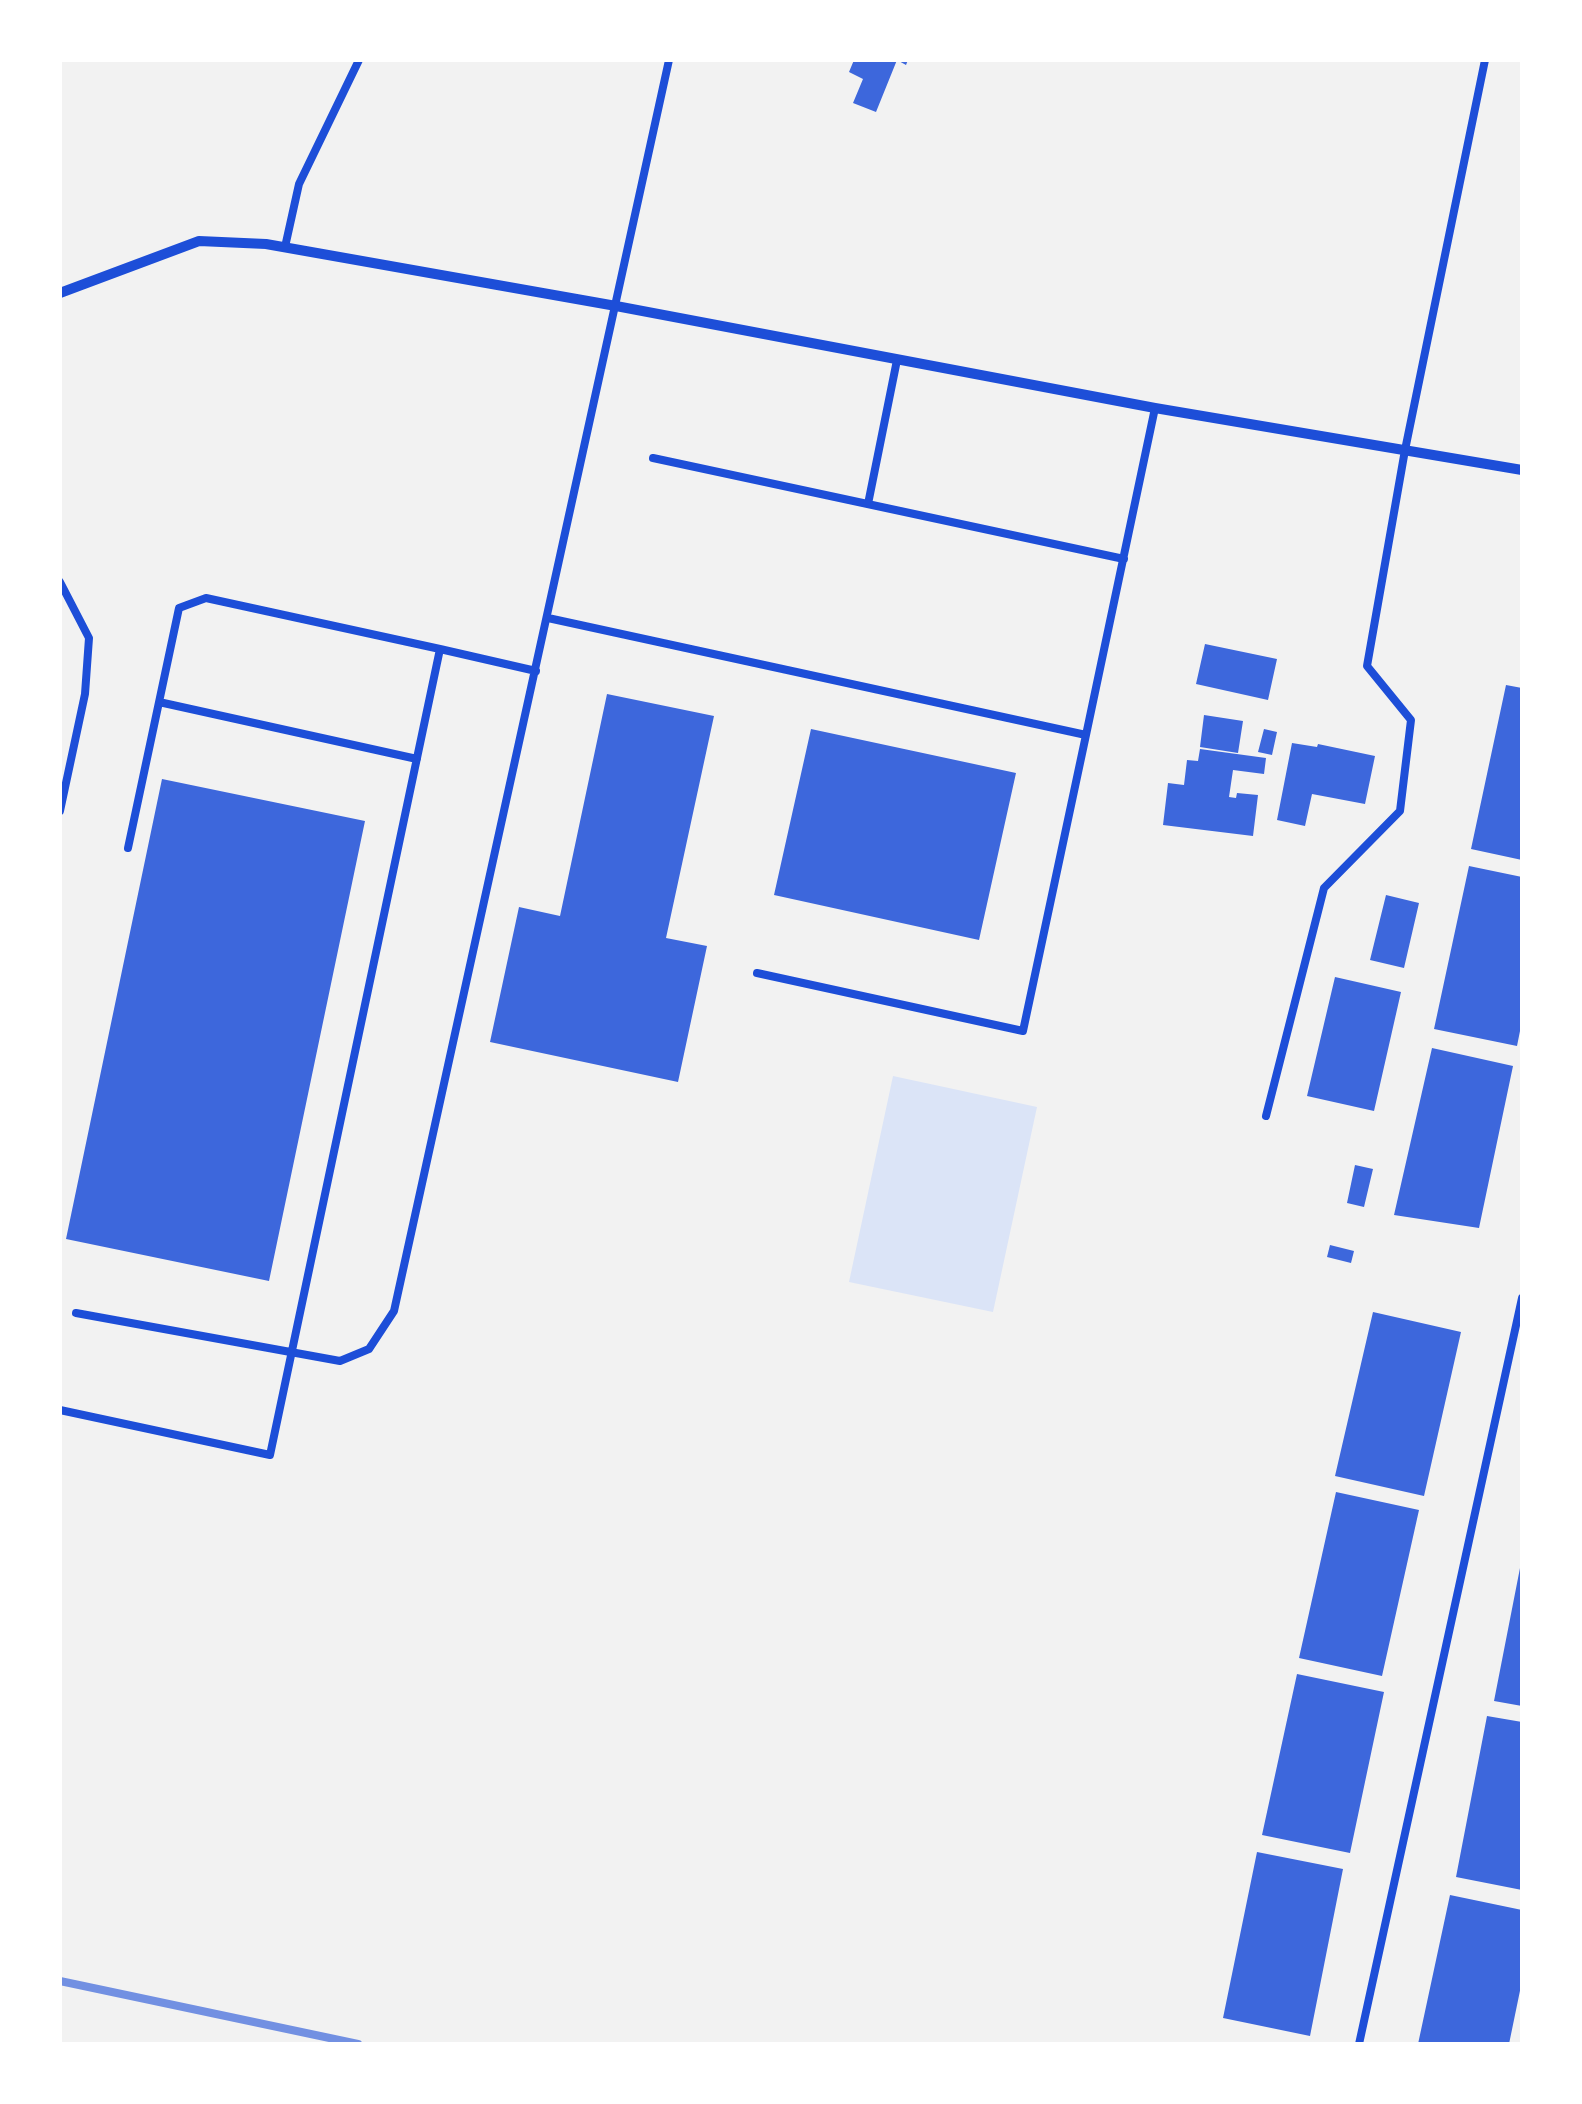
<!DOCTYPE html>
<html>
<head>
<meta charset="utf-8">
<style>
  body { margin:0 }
  #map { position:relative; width:1582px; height:2104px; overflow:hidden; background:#f2f2f2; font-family:Manrope,sans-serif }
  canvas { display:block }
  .frame { position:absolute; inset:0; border:62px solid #fff; pointer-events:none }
</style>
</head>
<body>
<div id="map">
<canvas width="1582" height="2104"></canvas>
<div class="frame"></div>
</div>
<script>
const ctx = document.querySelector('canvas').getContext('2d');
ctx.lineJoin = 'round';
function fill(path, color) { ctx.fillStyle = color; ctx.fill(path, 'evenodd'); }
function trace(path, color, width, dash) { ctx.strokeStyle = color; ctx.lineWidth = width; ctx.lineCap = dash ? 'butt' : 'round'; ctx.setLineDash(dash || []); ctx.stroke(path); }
fill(new Path2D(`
  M893 1076 1037 1107 993 1312 849 1282Z`), '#dbe4f7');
fill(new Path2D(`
  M854 60H908L906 65 897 60 876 112 853 103 863 79 849 72Z
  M1205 644 1277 659 1268 700 1196 684Z
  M1506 685 1522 688V860L1471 849Z
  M607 694 714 716 666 938 707 946 678 1082 490 1042 519 907 560 916Z
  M1204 715 1243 721 1238 753 1200 747Z
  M811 729 1016 773 979 940 774 895Z
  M1264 729 1277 732 1272 755 1258 752Z
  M1292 743 1317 747 1318 744 1375 756 1365 804 1312 794 1305 826 1277 820Z
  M1200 749 1266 758 1264 774 1233 770 1229 797 1236 798 1237 793 1258 795 1253 836 1163 825 1168 783 1184 785 1187 760 1198 761Z
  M162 779 365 821 269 1281 66 1239Z
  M1469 866 1522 877V1021L1517 1046 1434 1029Z
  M1386 895 1419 903 1404 968 1370 960Z
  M1335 977 1401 992 1374 1111 1307 1096Z
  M1432 1048 1513 1066 1479 1228 1394 1215Z
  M1355 1165 1373 1169 1364 1207 1347 1203Z
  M1330 1245 1354 1251 1351 1263 1327 1257Z
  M1373 1312 1461 1332 1424 1496 1335 1476Z
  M1336 1492 1419 1510 1382 1676 1299 1658Z
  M1520 1568H1522V1706L1494 1701Z
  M1297 1674 1384 1692 1350 1853 1262 1835Z
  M1487 1716 1522 1722V1890L1456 1877Z
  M1257 1852 1343 1869 1310 2036 1223 2018Z
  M1450 1895 1522 1910V1981L1509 2044H1418Z`), '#3d67dc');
trace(new Path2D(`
  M285 247 299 184 359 60
  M653 458 1124 559
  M868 504 897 360
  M60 582 89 638 85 694 60 811
  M548 618 1086 735 1023 1031 757 973
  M440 649 536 671
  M159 702 417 759
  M1086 735 1155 408
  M1266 1116 1324 888 1400 811 1411 720 1367 666 1405 450 1485 60
  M76 1313 340 1361 369 1349 394 1311 669 60
  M60 1410 270 1455 440 649 206 598 179 608 128 848
  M1359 2044 1522 1298`), '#1d4ed8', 8);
trace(new Path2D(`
  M60 293 199 241 266 244 616 306 1155 408 1522 470`), '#1d4ed8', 10);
trace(new Path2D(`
  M60 1981 358 2044`), '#7290e2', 8);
</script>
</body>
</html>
